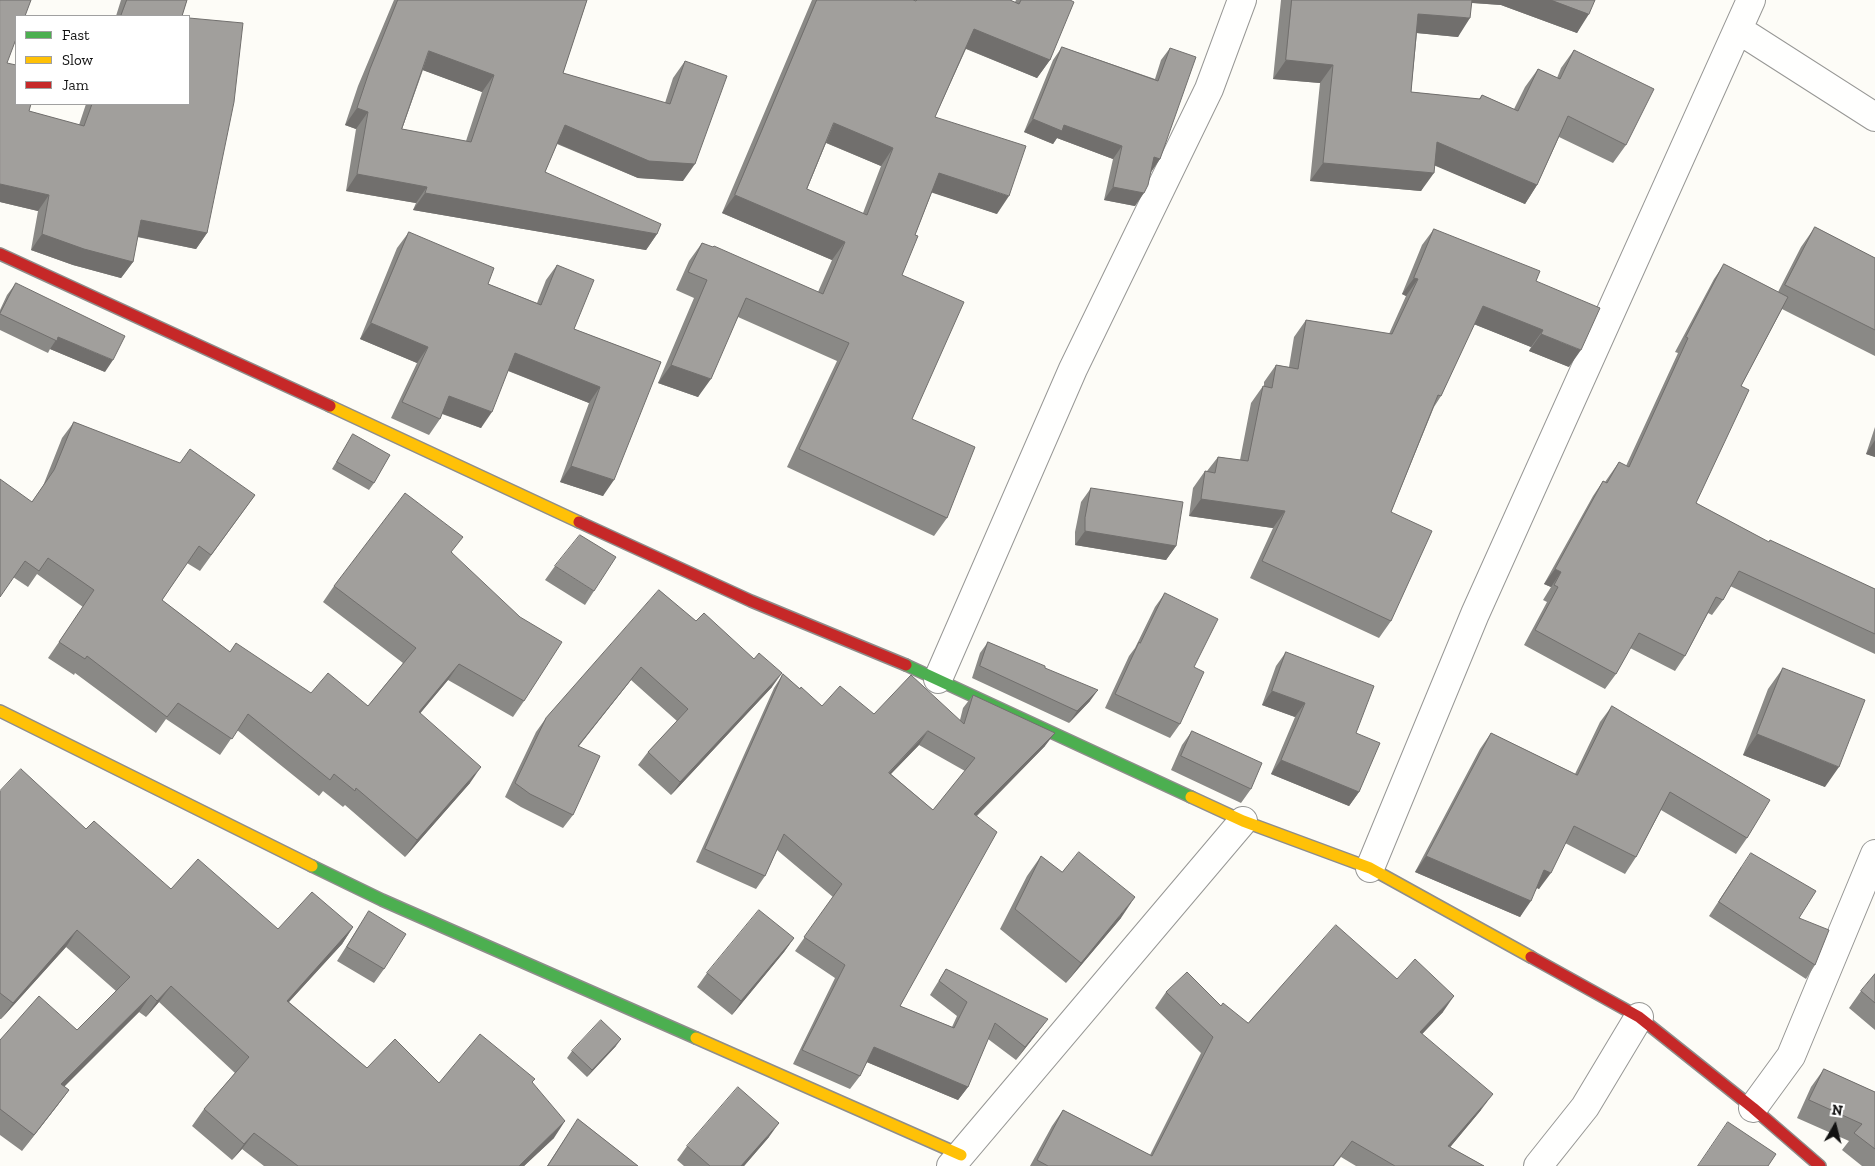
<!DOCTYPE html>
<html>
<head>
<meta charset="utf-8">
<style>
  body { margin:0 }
  #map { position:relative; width:1875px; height:1166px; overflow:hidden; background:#fdfcf7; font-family:"Zilla Slab",serif }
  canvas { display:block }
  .legend { position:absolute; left:15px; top:15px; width:175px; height:90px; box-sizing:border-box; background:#fff; border:1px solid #a0a0a0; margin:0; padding:6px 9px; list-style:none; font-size:15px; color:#111 }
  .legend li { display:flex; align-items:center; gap:10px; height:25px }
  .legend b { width:25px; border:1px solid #a0a0a0 }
  .north { position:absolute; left:1810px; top:1101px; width:50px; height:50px; -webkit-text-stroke:4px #fff; paint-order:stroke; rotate:8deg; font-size:14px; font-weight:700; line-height:20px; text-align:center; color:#111 }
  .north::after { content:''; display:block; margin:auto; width:18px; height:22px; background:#111; clip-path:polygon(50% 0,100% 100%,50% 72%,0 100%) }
</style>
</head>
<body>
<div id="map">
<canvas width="1875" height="1166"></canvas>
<ul class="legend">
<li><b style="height:6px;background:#4caf50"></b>Fast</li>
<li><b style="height:6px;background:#ffc107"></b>Slow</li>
<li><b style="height:6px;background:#c62828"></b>Jam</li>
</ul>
<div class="north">N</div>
</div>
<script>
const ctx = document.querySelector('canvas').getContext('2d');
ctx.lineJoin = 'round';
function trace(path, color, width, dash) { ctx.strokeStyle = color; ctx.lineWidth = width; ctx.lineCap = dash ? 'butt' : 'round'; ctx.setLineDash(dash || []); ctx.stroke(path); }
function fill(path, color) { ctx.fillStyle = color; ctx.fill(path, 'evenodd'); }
const street = new Path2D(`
  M1739 30 1875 117
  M938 679 1073 369 1209 89 1242 0
  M1370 868 1475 614 1751 0
  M1753 1108 1791 1056 1875 854
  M951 1166 1243 821
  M1538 1166 1585 1107 1639 1017`);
const fast = new Path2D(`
  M906 665 1191 797
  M312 866 382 900 696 1038`);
const slow = new Path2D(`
  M330 406 579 522
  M0 711 312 866
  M1191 797 1243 821 1370 868 1531 957
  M696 1038 961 1155`);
const jam = new Path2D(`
  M0 254 330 406
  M579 522 751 601 906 665
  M1531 957 1639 1017 1753 1108 1820 1166`);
trace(street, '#979795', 30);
trace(fast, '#8e8d8b', 14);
trace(slow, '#8e8d8b', 14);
trace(jam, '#8e8d8b', 14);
trace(street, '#fffffe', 28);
trace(fast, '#4caf50', 11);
trace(slow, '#ffc107', 11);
trace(jam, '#c62828', 11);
fill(new Path2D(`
  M0 0 7 63 29 111 79 125 86 104H189L207 233 196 249 137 237 133 262 121 278 73 265 31 250 38 211 0 202Z
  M121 0H187L182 16H116Z
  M394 0H587L563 73 665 103 673 78 685 61 683 181 638 178 557 144 545 172 657 234 646 250 413 210 416 203 346 191 356 129 345 125 358 86ZM423 70 482 92 466 141 402 129Z
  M812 0H1010L1015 2 1016 0H1070L1050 60 1037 78 966 49 935 117 997 214 932 192 915 235 902 275 912 419 947 518 934 536 787 467 837 361 738 317 698 397 658 383 694 298 676 290 689 261 702 243 818 292 832 260 722 213ZM826 143 881 166 863 213 807 189Z
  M1281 0H1595L1577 33 1501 5 1472 3 1458 37 1417 33 1411 92 1479 99 1482 95 1514 109 1525 87 1538 69 1557 78 1561 68 1574 50 1626 145 1613 163 1559 137 1537 185 1525 204 1435 165 1421 191 1310 181 1320 83 1273 79Z
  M1062 47 1155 79 1161 60 1170 48 1160 159 1151 172 1135 206 1104 200 1113 159 1057 138 1053 144 1024 132 1053 60Z
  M1815 227 1875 258V356L1782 309 1741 386 1696 503 1768 542 1875 589V654L1730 586 1723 600 1712 615 1708 613 1685 656 1675 671 1630 648 1616 674 1605 689 1524 645 1547 602 1543 600 1551 587 1544 584 1593 496 1603 481 1605 482 1619 462 1626 466 1678 353 1675 352 1714 279 1724 264 1778 292 1801 247Z
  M1434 229 1536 281 1569 367 1529 351 1531 347 1474 324 1441 396 1434 407 1391 512V621L1379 638 1250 578 1273 528 1189 516 1193 488 1205 471H1207L1218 457 1240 460 1251 403 1263 386 1264 387V382L1276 365 1289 367 1294 337 1306 320 1389 334 1406 296 1402 294 1422 245Z
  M409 232 488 284 537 303 546 280 557 265 574 329 661 362 603 496 560 482 589 403 508 371 481 428 442 414 440 419 429 435 391 418 417 363 360 339 397 248Z
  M16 283 105 372 50 349 48 353 0 330V310L7 295Z
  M74 422 255 495 200 571 187 563 162 600 230 652 311 693 368 706 403 663 323 602 334 586 452 552 524 701 513 717 448 680 420 713 470 783 405 857 345 805 343 807 323 791 319 796 237 730 220 755 166 719 156 733 75 673 74 675 48 658 83 607 37 574 28 587 13 577 32 502 43 486 62 438Z
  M1875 427V457L1866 454Z
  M353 434 374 483 369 490 332 469Z
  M1091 488 1176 546 1166 560 1075 545V532L1081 502Z
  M555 566 594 591 585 605 545 580Z
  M659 590 772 687 671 795 638 765 648 752 677 721 631 680 579 746 573 815 563 828 521 807 505 797 536 732 546 718Z
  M1165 593 1194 667 1180 724 1170 738 1105 708 1129 656 1135 648 1155 607Z
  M988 642 1045 668 1090 701 1069 723 972 678 980 653Z
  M1286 652 1359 792 1349 806 1271 774 1295 717 1262 705 1276 666Z
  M1783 668 1825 787 1743 755 1768 689Z
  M783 674 800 689 822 706 874 714 960 720 963 708 973 695 1045 746 977 816 900 1006 952 1027 957 1016 930 995 946 969 1038 1032 1016 1060 988 1039 968 1087 958 1100 867 1062 860 1076 850 1089 793 1064 835 978 795 951 833 897 777 850 765 876 756 889 696 862 774 688ZM919 745 965 771 933 810 891 774Z
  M1612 706 1747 838 1736 854 1661 810 1636 857 1625 874 1565 843 1539 889 1537 888 1520 917 1415 872 1480 749 1491 733 1575 774 1600 722Z
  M1192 731 1251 789 1241 803 1171 770 1182 745Z
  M0 791 86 829 171 889 278 929 353 927 342 944 289 1002 367 1068 439 1083 532 1082 554 1138 524 1166H264L242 1149 232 1160 192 1126 204 1109 235 1073 159 1002 146 1017 139 1012 64 1086 69 1090 57 1106 22 1151 0 1135V1040L77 1030 116 991 66 947 1 1019H0Z
  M1041 856 1121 918 1066 983 1000 929 1027 876Z
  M1741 867 1799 918 1815 965 1806 979 1709 916Z
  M369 911 384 969 374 983 337 961 360 925Z
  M794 938 784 952 732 1015 697 987 707 973Z
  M1875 974V1030L1849 1008 1861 991Z
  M1397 979 1443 1012 1422 1034 1481 1110 1450 1147 1484 1166H1356L1341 1157 1334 1166H1030L1052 1126 1063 1110 1150 1155 1201 1053 1155 1008 1166 992 1221 1006 1248 1023Z
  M616 1046 587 1077 567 1058 572 1051Z
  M1824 1069 1875 1092V1166H1862L1842 1150 1849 1141 1797 1118 1811 1087Z
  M578 1119 638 1166H547Z
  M769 1137 744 1166H684L677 1160 687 1146Z`), '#8a8986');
fill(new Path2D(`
  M1462 0H1551L1589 14 1577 33 1501 5 1460 2Z
  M1418 14 1470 18 1458 37 1406 32Z
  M974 29 1050 60 1037 78 962 47Z
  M429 51 494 75 482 92 417 68Z
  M1286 60 1333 65 1320 83 1273 79Z
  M357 108 368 112 356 129 345 125Z
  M1033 119 1064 125 1122 146 1113 159 1057 138 1053 144 1024 132Z
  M834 123 893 148 881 166 822 141Z
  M565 125 695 164 683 181 638 178 554 142Z
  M1437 142 1537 185 1525 204 1424 161Z
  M1154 157 1160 159 1151 172 1145 170Z
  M1323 163 1434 173 1421 191 1310 181Z
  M939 173 1009 196 997 214 927 191Z
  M357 174 427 187 416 203 346 191Z
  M0 184 49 195 38 211 0 202Z
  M1113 187 1144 193 1135 206 1104 200Z
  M425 193 657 234 646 250 413 210Z
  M735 195 845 242 832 260 722 213Z
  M141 220 207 233 196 249 130 235Z
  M42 234 133 262 121 278 73 265 31 250Z
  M1414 278 1418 279 1406 296 1402 294Z
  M1483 306 1543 330 1531 347 1471 323Z
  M371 323 428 347 417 363 360 339Z
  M1541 334 1581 350 1569 367 1529 351Z
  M58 337 113 360 105 372 50 349Z
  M515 353 600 387 589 403 504 369Z
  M671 365 711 379 698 397 658 383Z
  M449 396 492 412 481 428 438 412Z
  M1875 440V457L1866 454Z
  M571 466 614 480 603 496 560 482Z
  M1201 499 1285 511 1273 528 1189 516Z
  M1085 531 1176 546 1166 560 1075 545Z
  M1555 569 1561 572 1551 587 1544 584Z
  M459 664 448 680 408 728 419 712Z
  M641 667 631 680 568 759 578 746Z
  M782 673 772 687 671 795 680 782Z
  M1098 690 1090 701 1069 723 1077 711Z
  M1272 691 1305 703 1295 717 1262 705Z
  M928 731 919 745 879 786 889 773Z
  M1055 733 1045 746 965 827 974 814Z
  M1757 734 1839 767 1825 787 1743 755Z
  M1281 760 1359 792 1349 806 1271 774Z
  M481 767 470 783 405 857 417 840Z
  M1426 856 1531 901 1520 917 1415 872Z
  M1544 870 1551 873 1539 889 1533 886Z
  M1135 897 1121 918 1066 983 1081 963Z
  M353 927 342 944 275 1017 287 1001Z
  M77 930 66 947 1 1019 13 1003Z
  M794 938 784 952 732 1015 741 1001Z
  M171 986 159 1002 146 1017 157 1001Z
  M151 995 139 1012 50 1101 61 1084Z
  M1454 996 1443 1012 1409 1048 1420 1032Z
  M1048 1019 1038 1032 1016 1060 1025 1047Z
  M621 1039 616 1046 587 1077 592 1070Z
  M874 1047 968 1087 958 1100 864 1061Z
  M69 1090 57 1106 22 1151 34 1135Z
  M1493 1094 1481 1110 1437 1163 1448 1146Z
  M565 1121 554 1138 524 1166H519Z
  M779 1123 769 1137 744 1166H741Z
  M254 1133 242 1149 232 1160 244 1144Z`), '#716f6d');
const building = new Path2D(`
  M0 0H31L25 16H16V39L7 63 16 65V104H31L29 111 84 126 92 104H189V18L243 23 234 102 207 233 141 220 133 262 84 249 42 234 49 195 0 184Z
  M127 0H187L182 16H121Z
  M398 0H587L563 73 670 104 685 61 727 76 695 164 649 161 565 125 545 172 661 224 657 234 425 193 427 187 357 174 368 112 357 108 370 69ZM429 51 494 75 471 142 402 129Z
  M817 0H913L916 1 917 0H1010L1019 4 1021 0H1070L1074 2 1050 60 974 29 935 117 1026 146 1009 196 939 173 915 235 918 236 902 275 964 302 912 419 975 447 947 518 799 449 849 343 746 298 711 379 671 365 707 280 688 272 702 243 713 247 714 246 823 294 845 242 735 195ZM834 123 893 148 867 215 807 189Z
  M1292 0H1472L1470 18 1418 14 1411 92 1480 99 1482 95 1518 111 1538 69 1560 79 1574 50 1654 89 1626 145 1568 116 1537 185 1437 142 1434 173 1323 163 1333 65 1286 60Z
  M1551 0H1595L1589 14Z
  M1062 47 1158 81 1170 48 1196 57 1160 159 1154 157 1148 185 1144 193 1113 187 1122 146 1064 125 1062 131 1033 119Z
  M1815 227 1875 258V330L1785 285Z
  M1434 229 1540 271 1536 281 1600 308 1581 350 1541 334 1543 330 1483 306 1441 396 1438 395 1391 512 1432 531 1391 621 1262 561 1285 511 1201 499 1205 471 1215 473 1218 457 1248 461 1263 386 1272 388 1276 365 1298 369 1306 320 1392 334 1418 279 1414 278Z
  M409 232 494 268 488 284 541 305 557 265 594 280 574 329 661 362 614 480 571 466 600 387 515 353 492 412 449 396 440 419 402 402 428 347 371 323Z
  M1724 264 1788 297 1741 386 1749 390 1696 503 1769 542 1770 540 1875 589V634L1739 571 1723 600 1716 597 1685 656 1639 633 1616 674 1535 630 1558 587 1554 585 1561 572 1555 569 1603 481 1607 483 1619 462 1629 467 1688 338 1686 337Z
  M16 283 125 336 113 360 58 337 57 341 0 314Z
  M74 422 180 463 190 449 255 495 211 555 199 546 162 600 230 652 236 643 311 693 328 673 368 706 416 648 334 586 405 493 463 537 451 552 520 617 562 642 524 701 459 664 419 712 481 767 417 840 356 788 355 791 334 774 330 780 248 714 232 739 178 703 167 717 87 656 85 659 59 642 94 590 48 558 39 571 25 561 0 597V479L32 502 54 470Z
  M353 434 390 455 374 483 337 462Z
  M1091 488 1183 502 1176 546 1085 531V518Z
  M580 535 616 557 594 591 555 566Z
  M659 590 696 621 704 613 754 659 759 653 782 673 680 782 648 752 688 709 641 667 578 746 600 756 573 815 530 794 515 783 546 718Z
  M1165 593 1218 619 1194 667 1204 672 1180 724 1115 694 1139 642 1140 643Z
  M988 642 1045 666V668L1098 690 1077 711 980 666Z
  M1286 652 1374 686 1356 733 1380 743 1359 792 1281 760 1305 703 1272 691Z
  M1783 668 1865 700 1839 767 1757 734Z
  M783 674 800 689 801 687 822 706 840 686 874 714 911 675 964 724 973 695 1055 733 974 814 997 832 900 1006 954 1028 967 1002 939 981 946 969 1048 1019 1025 1047 995 1023 968 1087 874 1047 860 1076 802 1050 845 965 804 937 842 884 784 834 765 876 705 849ZM928 731 975 758 933 810 889 773Z
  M1612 706 1770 800 1747 838 1670 792 1636 857 1574 826 1551 873 1544 870 1531 901 1426 856 1491 733 1577 775Z
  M1192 731 1262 763 1251 789 1181 756Z
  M21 769 86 829 94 821 171 889 198 859 278 929 312 892 353 927 287 1001 367 1068 395 1039 439 1083 480 1034 535 1079 532 1082 565 1121 519 1166H298L254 1133 244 1144 204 1109 249 1057 171 986 157 1001 151 995 61 1084 69 1090 34 1135 0 1109V1040L39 996 77 1030 130 977 77 930 13 1003 0 993V791Z
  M1079 852 1135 897 1081 963 1015 909 1041 856 1062 872Z
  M1751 853 1816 891 1799 918 1829 930 1815 965 1719 902Z
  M759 910 794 938 741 1001 707 973Z
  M369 911 406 934 384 969 347 947Z
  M1336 925 1397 979 1415 959 1454 996 1420 1032 1493 1094 1448 1146 1484 1166H1395L1352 1141 1333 1166H1048L1037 1160 1063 1110 1152 1156 1213 1037 1166 992 1187 972 1221 1006 1223 1003 1248 1023Z
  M1875 974V1003L1861 991Z
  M601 1020 621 1039 592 1070 572 1051Z
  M1824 1069 1875 1092V1149L1854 1133 1862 1124 1809 1100Z
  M738 1087 779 1123 741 1166H710L687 1146Z
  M578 1119 638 1166H548Z
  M1728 1122 1776 1154 1768 1166H1698Z`);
fill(building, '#a19f9c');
trace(building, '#716f6d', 1);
</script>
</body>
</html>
